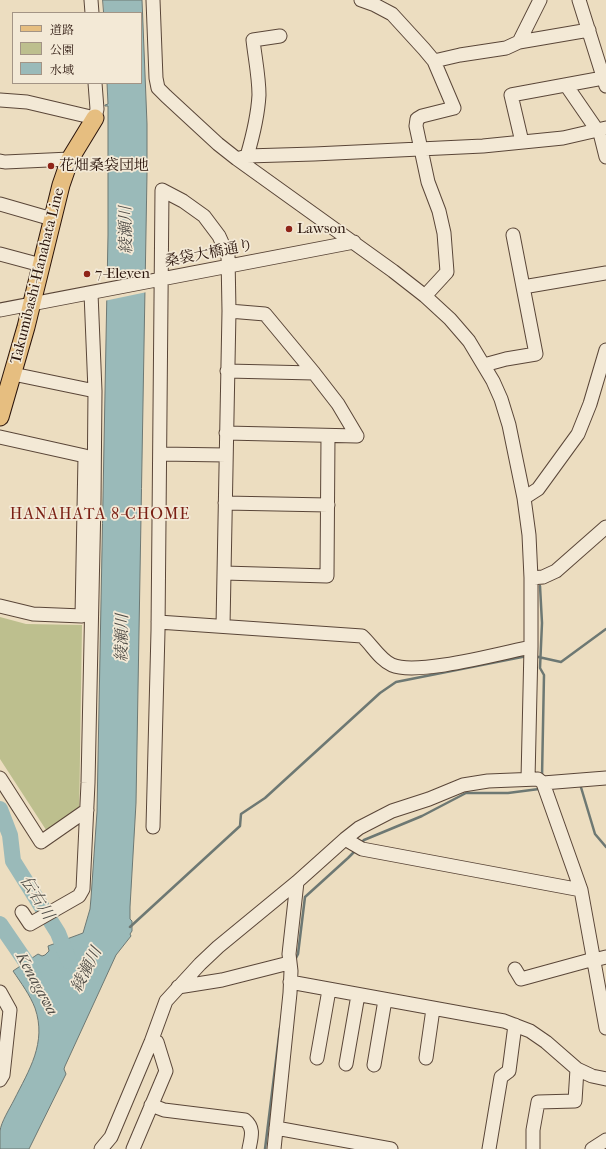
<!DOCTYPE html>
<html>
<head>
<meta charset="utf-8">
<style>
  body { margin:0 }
  #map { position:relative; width:606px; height:1149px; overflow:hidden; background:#ecddc0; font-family:"IM FELL French Canon","Noto Serif JP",serif }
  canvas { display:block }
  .legend { position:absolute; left:12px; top:12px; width:130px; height:72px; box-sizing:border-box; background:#f3e9d6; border:1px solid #a39485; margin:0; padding:5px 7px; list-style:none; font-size:12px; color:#2a140b }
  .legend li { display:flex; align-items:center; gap:8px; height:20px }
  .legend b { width:20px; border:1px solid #a39485 }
</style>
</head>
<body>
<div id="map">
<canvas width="606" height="1149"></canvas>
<ul class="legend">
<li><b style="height:5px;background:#e6be80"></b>道路</li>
<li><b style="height:11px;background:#bdbf8e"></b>公園</li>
<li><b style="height:11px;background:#9abab9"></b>水域</li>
</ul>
</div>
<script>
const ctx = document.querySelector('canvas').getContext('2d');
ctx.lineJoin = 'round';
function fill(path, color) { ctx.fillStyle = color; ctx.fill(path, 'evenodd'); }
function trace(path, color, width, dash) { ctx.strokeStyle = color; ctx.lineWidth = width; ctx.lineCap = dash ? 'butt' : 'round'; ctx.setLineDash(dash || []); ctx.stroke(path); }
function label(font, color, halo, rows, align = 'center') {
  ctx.font = font + ' "IM FELL French Canon","Noto Serif JP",serif'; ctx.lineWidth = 3.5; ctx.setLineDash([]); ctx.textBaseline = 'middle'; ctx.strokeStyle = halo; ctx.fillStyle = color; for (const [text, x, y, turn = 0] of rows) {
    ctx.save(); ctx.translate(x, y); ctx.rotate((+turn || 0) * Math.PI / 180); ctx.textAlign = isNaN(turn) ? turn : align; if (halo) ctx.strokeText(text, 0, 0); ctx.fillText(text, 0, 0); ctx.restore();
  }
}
fill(new Path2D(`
  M0 617 26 624 82 625 79 821 52 839 0 759Z`), '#bdbf8e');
const water = new Path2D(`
  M103 0H142L147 124V174L136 803 130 907V919L132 921V931L130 934 131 936 116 955 65 1066 64 1069 66 1074 29 1149H0C0 1143 0 1137 0 1131 1 1122 10 1108 14 1100 29 1070 47 1043 35 1008 30 995 21 983 13 971L38 954 42 956 45 955 49 951 48 946 83 933 90 909 91 898 97 812 108 235V106H105V105L108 104 107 83H141V13H104Z`);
fill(water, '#9abab9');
trace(water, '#6d7873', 1);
fill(new Path2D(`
  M147 270V292L104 301 105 279Z`), '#ecddc0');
trace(new Path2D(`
  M540 586 542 623 540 668 544 675 542 777
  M534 656 561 662 606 629
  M580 784 595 834 606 847
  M361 843 364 840 422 816 466 793H508L539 789V787
  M130 927 240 826 241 814 265 798 380 693 396 682 527 656
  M295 960 298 954 305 897 348 858 356 850
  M265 1149 280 1028`), '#6d7873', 2.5);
trace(new Path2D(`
  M0 809 10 835 13 861 58 933 69 961
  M0 924 26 962 36 982`), '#9abab9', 16);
const minor = new Path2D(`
  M91 0 92 13
  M153 0 156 78 158 88 166 96 218 144 237 159 393 271 425 296 450 319 469 341 493 381 501 399 509 425 524 498 529 535 531 578V647L528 779
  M361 0 375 5 392 14 424 49 434 61 454 108 422 116 417 119 416 126 428 182 439 211 444 233 447 272 425 296
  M579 0 606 86
  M519 42 540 0
  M434 61 460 55 506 48 519 42 589 30
  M566 85 597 130
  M0 100 27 102 95 118 97 109 95 83
  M599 129 606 157
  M522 142 511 95 603 78
  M247 156C252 139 258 113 259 95 259 77 255 58 253 40L280 36
  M237 159 247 156 314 154 483 146 563 138 606 128
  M0 161 5 162 70 159
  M0 204 52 219
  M0 254 41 265
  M523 287 606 273
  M0 310 354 242
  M229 311 265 314 314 373 338 404 357 436
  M484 365 506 359 536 354 513 235
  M227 371 314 373
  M13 374 95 391
  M226 433 357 436
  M0 437 85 456 82 616 33 614 0 606
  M160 454 226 455
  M524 498 538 489 578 434 590 404 606 350
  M225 503 328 505
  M224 573 327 576 328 436
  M531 578 543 577 556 571 606 527
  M158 622 362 636C372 645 380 660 392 665 417 676 501 653 531 647
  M0 778 41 842 87 810
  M543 783 581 890 606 1028
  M153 827 158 631 162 190 183 201 204 216 219 236 228 256 229 311 223 626
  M345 839 362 849 581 890
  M22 912 30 924 79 896 83 889 88 783 94 500 95 391 91 293
  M594 960 606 957
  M515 969 521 979 594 959
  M290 982 504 1021 530 1031 546 1042 577 1069 592 1076 606 1079
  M178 987 222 980 289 963
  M0 992 10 1010 3 1075 0 1080
  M317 1058 329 990
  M426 1058 433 1009
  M346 1064 358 995
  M374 1065 385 1000
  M151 1105 164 1110 245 1120C255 1128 251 1138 249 1149
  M276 1128 391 1149
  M101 1149 111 1137 151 1042 166 1001 200 964 218 947 297 882 345 839 359 828 392 811 429 799 463 785 488 781 538 779 543 783 606 778
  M133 1149 166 1071 157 1042 152 1040
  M274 1149 290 993 291 971 289 954 297 882
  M489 1149 501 1077 509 1071 515 1025
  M533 1149V1130L538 1102 575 1101 577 1069
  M592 1149 606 1140`);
const major = new Path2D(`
  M0 417 26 327 61 185 70 159 95 118`);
trace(minor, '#5a4638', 15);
trace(major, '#2a140b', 19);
trace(minor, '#f3e9d6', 13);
trace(major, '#e6be80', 17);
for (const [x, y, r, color] of [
  [51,166,4,"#8f2418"],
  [289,229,4,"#8f2418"],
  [87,274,4,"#8f2418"]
]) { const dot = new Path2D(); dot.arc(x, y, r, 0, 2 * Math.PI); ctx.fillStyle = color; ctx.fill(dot); trace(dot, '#f3e9d6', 1.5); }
label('15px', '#2a140b', '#f3e9d6', [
  ["花畑桑袋団地",59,166],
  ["Lawson",297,229],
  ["7-Eleven",95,274]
], 'left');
label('15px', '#2a140b', '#f3e9d6', [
  ["桑袋大橋通り",209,254,-11],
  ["Takumibashi-Hanahata Line",38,276,-76]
]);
label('italic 16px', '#514e48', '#f3e9d6', [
  ["綾瀬川",127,230,-91],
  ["綾瀬川",123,638,-89],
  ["伝右川",36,898,58],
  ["綾瀬川",87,970,-63],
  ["Kenagawa",36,984,61]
]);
ctx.letterSpacing = '1px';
label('16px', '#7a1f14', '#f3e9d6', [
  ["HANAHATA 8-CHOME",100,515]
]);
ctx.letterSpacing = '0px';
</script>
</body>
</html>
